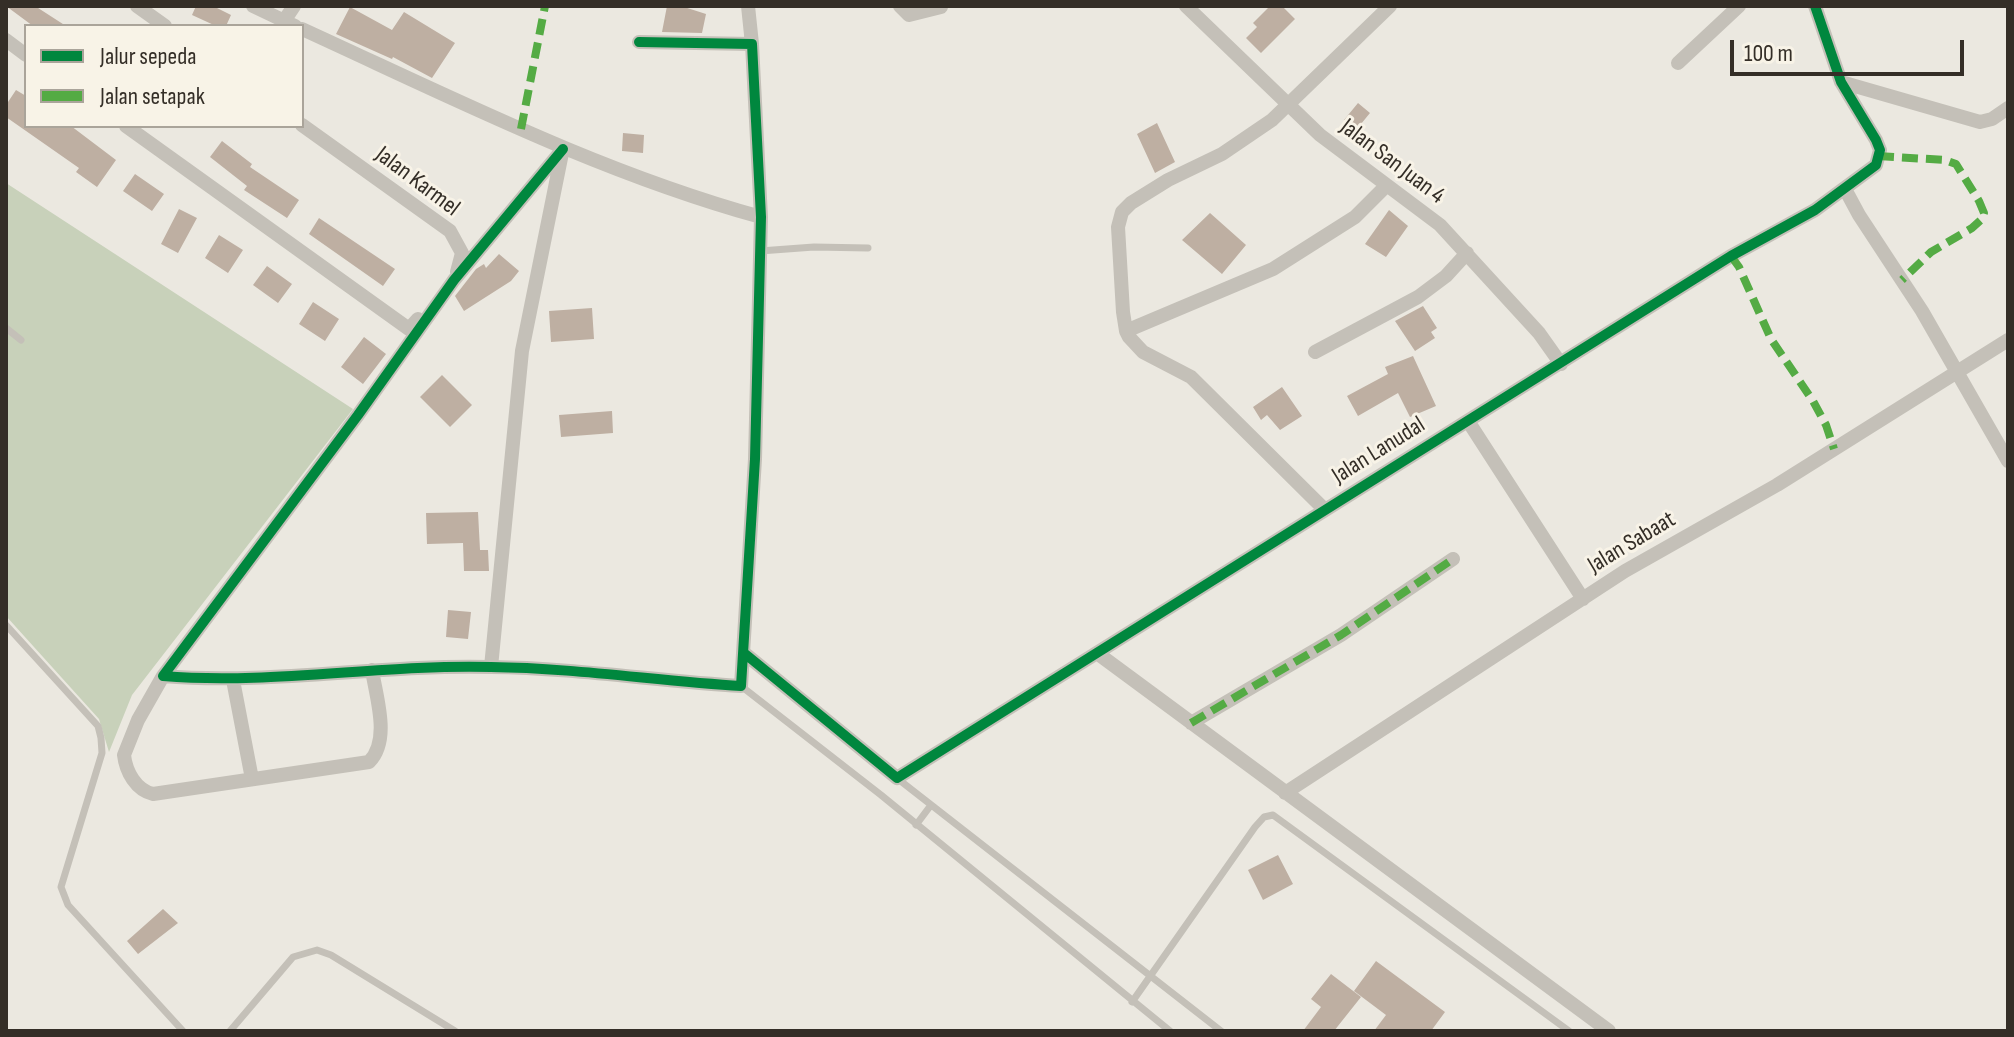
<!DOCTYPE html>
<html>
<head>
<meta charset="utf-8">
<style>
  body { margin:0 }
  #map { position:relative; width:2014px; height:1037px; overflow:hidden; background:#ebe8e0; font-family:"Sofia Sans Condensed",sans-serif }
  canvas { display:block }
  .frame { position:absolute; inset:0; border:8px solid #342e27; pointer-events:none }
  .legend { position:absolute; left:24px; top:24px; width:280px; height:104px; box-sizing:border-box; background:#f8f3e7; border:2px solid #aaa49a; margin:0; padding:10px 14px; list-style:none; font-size:24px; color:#342e27 }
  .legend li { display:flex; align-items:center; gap:16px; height:40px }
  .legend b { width:40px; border:2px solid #aaa49a }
  .scale { position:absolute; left:1730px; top:40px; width:234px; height:36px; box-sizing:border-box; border:4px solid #342e27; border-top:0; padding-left:10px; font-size:24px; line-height:28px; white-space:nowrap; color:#342e27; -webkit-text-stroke:6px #f8f3e7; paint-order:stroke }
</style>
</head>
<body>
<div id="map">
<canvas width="2014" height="1037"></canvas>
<div class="frame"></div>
<ul class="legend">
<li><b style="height:10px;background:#00873e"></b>Jalur sepeda</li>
<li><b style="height:10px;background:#54ab44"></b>Jalan setapak</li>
</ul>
<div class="scale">100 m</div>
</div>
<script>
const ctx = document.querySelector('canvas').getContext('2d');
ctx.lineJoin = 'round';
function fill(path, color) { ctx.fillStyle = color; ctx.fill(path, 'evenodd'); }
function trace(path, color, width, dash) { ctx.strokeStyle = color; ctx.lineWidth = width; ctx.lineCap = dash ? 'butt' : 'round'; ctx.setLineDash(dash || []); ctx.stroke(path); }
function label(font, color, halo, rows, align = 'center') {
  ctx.font = font + ' "Sofia Sans Condensed",sans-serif'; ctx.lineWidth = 6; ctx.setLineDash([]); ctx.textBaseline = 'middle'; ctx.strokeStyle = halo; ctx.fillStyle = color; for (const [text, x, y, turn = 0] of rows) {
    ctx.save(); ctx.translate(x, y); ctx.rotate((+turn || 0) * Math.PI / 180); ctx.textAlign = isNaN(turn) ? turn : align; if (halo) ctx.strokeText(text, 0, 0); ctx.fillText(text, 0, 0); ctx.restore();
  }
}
fill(new Path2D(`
  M6 183 353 409 132 695 109 752 99 719 6 616Z`), '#c8d1ba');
fill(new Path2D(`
  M6 6H35L66 26H33Z
  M196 6H213L231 15 226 26H216L192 15Z
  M667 6H681L706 14 702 33 662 32Z
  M1270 6H1282L1295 19 1261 53 1246 38 1257 27 1253 23Z
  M350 7 392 30 404 12 455 43 432 78 393 57 392 59 336 34Z
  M16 90 26 96V126H71L116 160 97 187 76 172 79 168 6 117V105Z
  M1358 103 1370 113 1356 130 1344 120Z
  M1157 123 1175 162 1155 173 1137 134Z
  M623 133 644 135 643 153 622 151Z
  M222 141 252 164 250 167 299 200 287 218 244 190 247 186 210 157Z
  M135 174 164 194 152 211 123 191Z
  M179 209 197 218 178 253 161 244Z
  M1389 210 1408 226 1386 257 1365 244Z
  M1210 213 1246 245 1222 274 1182 240Z
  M319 218 395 269 383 286 309 234Z
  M219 235 243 250 228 273 205 258Z
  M499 254 519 271 511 281 464 311 455 296 476 269 484 264 486 268Z
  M267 266 292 284 278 303 253 285Z
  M313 302 339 319 325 341 299 324Z
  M1423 306 1437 328 1431 332 1435 338 1415 351 1395 321Z
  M592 308 594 339 551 342 549 311Z
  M364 337 386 354 363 384 341 367Z
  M1413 356 1436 406 1410 417 1398 393 1358 416 1347 396 1388 374 1385 367Z
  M442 375 472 405 450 427 420 397Z
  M1282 387 1302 416 1280 430 1267 415 1261 420 1253 407Z
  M612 411 613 433 561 437 559 415Z
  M478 512 480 550H488L489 571H464L463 543 427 544 426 513Z
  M448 610 471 612 468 639 446 637Z
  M1278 855 1293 884 1263 900 1248 870Z
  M163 909 178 923 138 954 127 941Z
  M1376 961 1445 1012 1431 1031H1374L1386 1015 1354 991Z
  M1331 974 1361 997 1334 1031H1303L1321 1007 1311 999Z`), '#beafa2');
trace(new Path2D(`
  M760 251 814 247 868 248
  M6 328 21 340
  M6 625 98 726 101 738 102 753 61 887 68 905 183 1031
  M741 686 881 795 1170 1031
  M898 779 1221 1031
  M916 825 931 805
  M1132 1002 1255 827 1264 817 1273 815 1569 1031
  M230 1031 293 957 317 950 331 955 455 1031`), '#c4c0b8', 7);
trace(new Path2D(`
  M137 6 165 26
  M253 6 295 26
  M748 6 752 44
  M900 6 909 15 941 7
  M1186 6 1320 135 1440 225 1539 333 1561 364
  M284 21 294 6
  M302 29C453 98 601 173 761 217
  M6 40 26 55
  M1678 63 1739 6
  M1841 82 1980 122 1992 119 2008 108
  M302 125 450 231 462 253 457 272
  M126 126 409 329 418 319
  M563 149 454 280 358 415 163 676C272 685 381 664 491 667 575 668 658 681 741 686L755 459 761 217 752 44 639 42
  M1845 189 1859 215 1922 311 2008 461
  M1126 331 1273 269 1355 217 1386 186
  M1315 352 1418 297 1446 276 1467 253
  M1468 421 1583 599
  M1324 509 1191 377 1143 352 1129 337 1126 331 1123 312 1118 227 1122 212 1131 203 1168 180 1222 154 1272 120 1390 6
  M744 653 897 778 1731 256 1815 210 1876 165 1880 150 1876 140 1841 82 1815 6
  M1097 653 1609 1031
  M491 667 522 351 562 153
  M163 676 138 720 124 755C126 772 136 790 153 794L369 762C391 740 376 697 372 670
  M233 680 252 779
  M1191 723 1341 635 1453 559
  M1285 793 1625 571 1777 485 2008 340`), '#c4c0b8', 14);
trace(new Path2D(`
  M521 129 545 6
  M1878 156 1945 160 1956 164 1979 201 1984 213 1982 219 1972 228 1931 252 1902 280
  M1731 256 1739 267 1771 339 1813 401 1826 425 1834 449
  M1191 723 1341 635 1453 559`), '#54ab44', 8, [16, 8]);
trace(new Path2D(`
  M563 149 454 280 358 415 163 676C272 685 381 664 491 667 575 668 658 681 741 686L755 459 761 217 752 44 639 42
  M744 653 897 778 1731 256 1815 210 1876 165 1880 150 1876 140 1841 82 1815 6`), '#00873e', 10);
label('24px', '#342e27', '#f8f3e7', [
  ["Jalan San Juan 4",1392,162,37],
  ["Jalan Karmel",417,182,37],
  ["Jalan Lanudal",1379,451,-32],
  ["Jalan Sabaat",1632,543,-31]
]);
</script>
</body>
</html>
